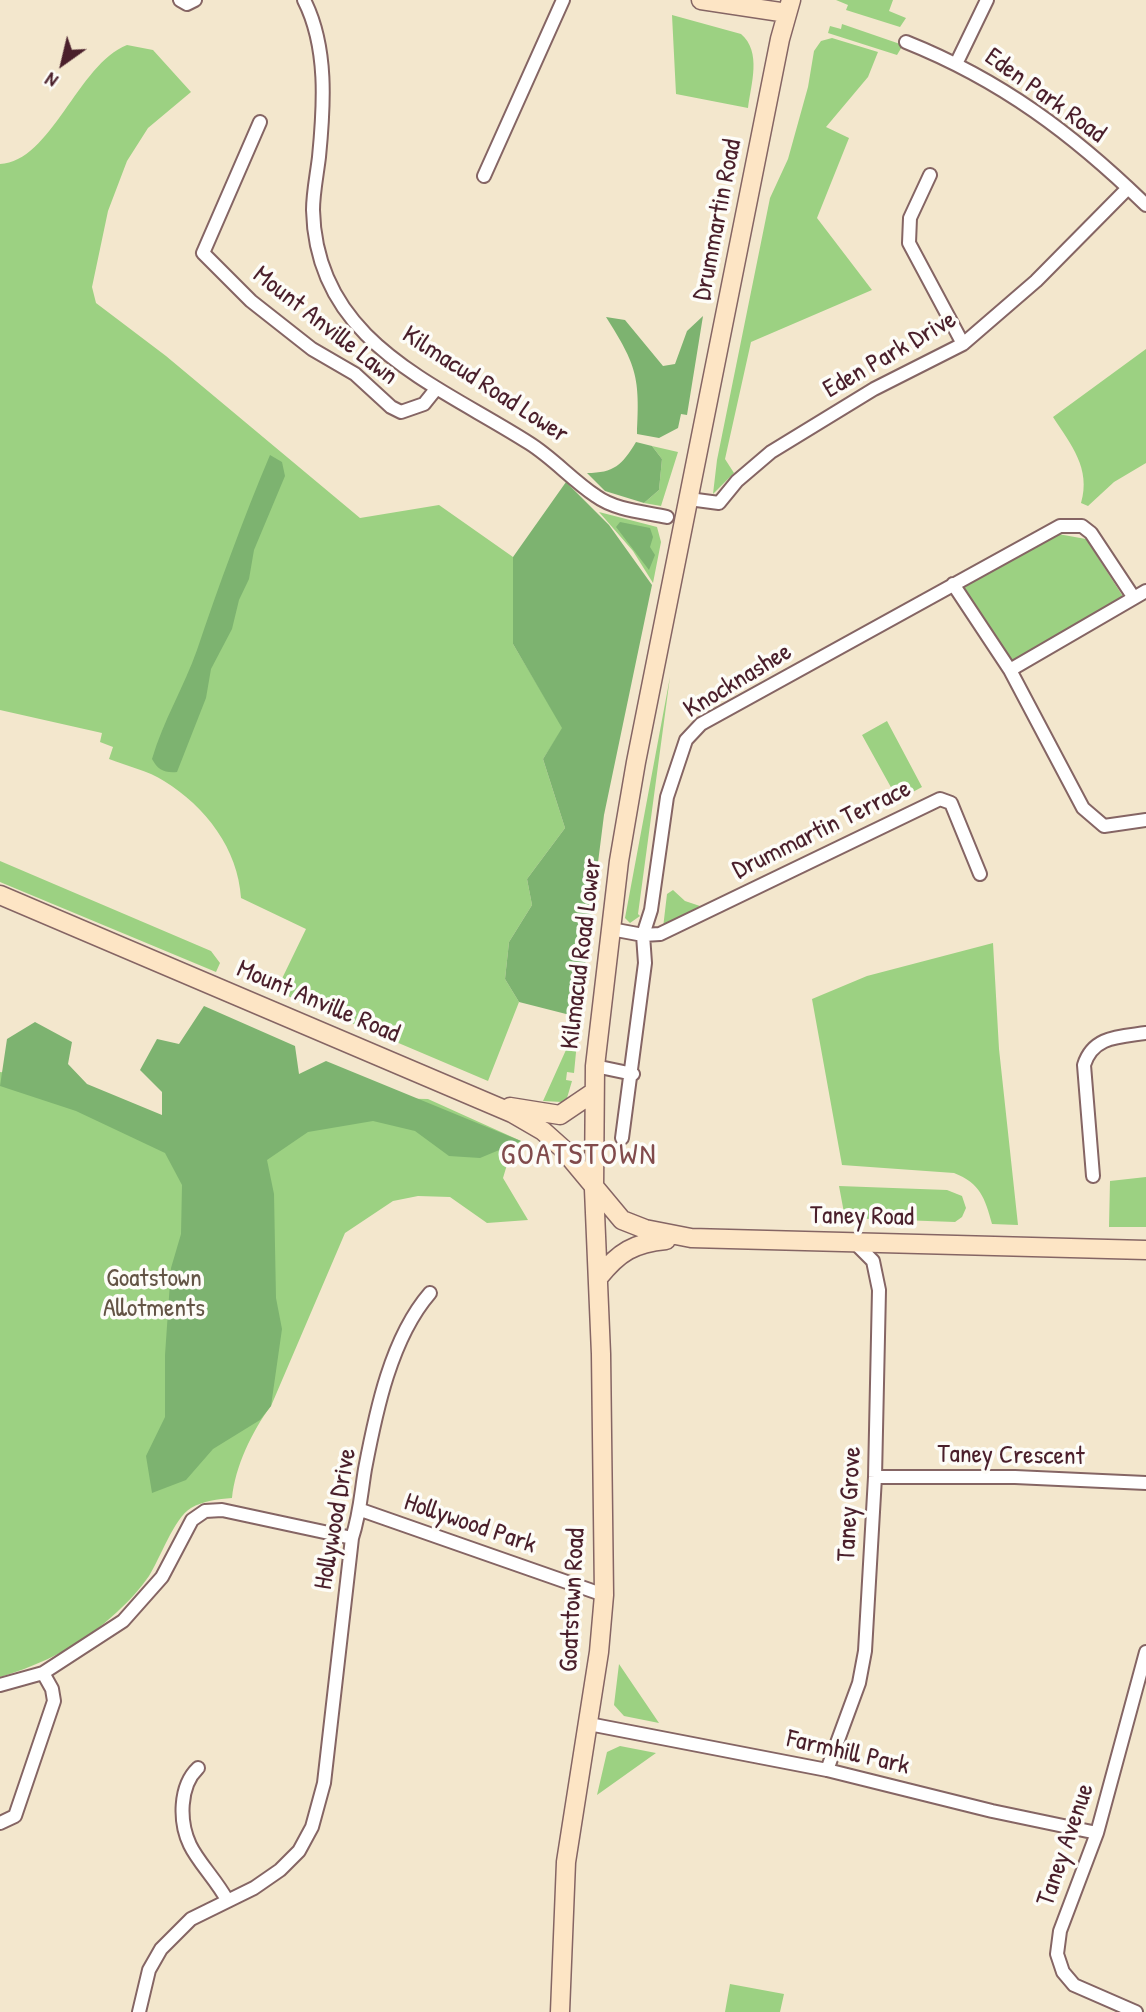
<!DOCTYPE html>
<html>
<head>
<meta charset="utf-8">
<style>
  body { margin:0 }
  #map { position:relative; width:1146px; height:2012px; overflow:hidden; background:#f3e7cd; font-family:"Patrick Hand",sans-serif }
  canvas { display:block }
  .north { position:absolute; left:28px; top:28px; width:70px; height:70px; -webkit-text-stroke:5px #fdfcf7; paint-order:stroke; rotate:214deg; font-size:19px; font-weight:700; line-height:28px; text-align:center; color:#4a1f2b }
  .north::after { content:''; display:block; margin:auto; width:24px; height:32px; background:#4a1f2b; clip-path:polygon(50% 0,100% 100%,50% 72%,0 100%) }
</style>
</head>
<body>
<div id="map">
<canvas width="1146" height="2012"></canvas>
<div class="north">N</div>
</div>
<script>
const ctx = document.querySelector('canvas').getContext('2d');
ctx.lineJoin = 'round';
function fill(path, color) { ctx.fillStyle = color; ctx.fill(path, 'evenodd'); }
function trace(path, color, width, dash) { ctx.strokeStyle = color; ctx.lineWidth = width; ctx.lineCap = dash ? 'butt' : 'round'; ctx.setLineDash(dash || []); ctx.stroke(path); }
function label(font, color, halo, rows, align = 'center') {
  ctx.font = font + ' "Patrick Hand",sans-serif'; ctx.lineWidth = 7; ctx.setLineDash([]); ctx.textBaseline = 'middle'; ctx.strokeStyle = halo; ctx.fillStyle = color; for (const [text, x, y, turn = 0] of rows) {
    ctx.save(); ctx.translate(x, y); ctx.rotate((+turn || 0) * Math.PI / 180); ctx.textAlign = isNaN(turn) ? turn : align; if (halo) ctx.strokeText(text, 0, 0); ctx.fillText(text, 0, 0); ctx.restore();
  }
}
fill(new Path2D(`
  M836 0H893L889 11 906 18 900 27 846 10 848 5Z
  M672 15 741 34C762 52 751 84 748 108L676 94Z
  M842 24 903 45 897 55 828 33 830 26 841 29Z
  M832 38 878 52 868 77 826 127 849 138 817 218 872 290 751 342 725 459 734 473 713 494 717 460 770 198 788 159 808 87 814 51 821 41Z
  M127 45 153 50 191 92 148 128 127 161 108 211 92 287 96 303 166 356 360 518 439 505 513 557V644L563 728 543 759 565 828 527 879 532 905 509 942 505 979 519 1002 488 1081 276 991 306 929 241 898C238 849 206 807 164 781 149 771 127 766 109 759L113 747 100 742 102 733 0 710V164C51 162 78 64 127 45Z
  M1146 349V463L1114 482 1088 506 1081 503C1091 468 1071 445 1053 417Z
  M652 446 678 452 661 506 644 503 659 490 662 459Z
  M599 512 657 527 661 542 653 583 633 551Z
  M1058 534 1086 539 1124 598 1015 666 963 586Z
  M670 677 638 914 640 916 630 923 625 918Z
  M887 721 922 787 898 800 862 735Z
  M0 861 211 951 220 963 216 972 0 882Z
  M673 890 685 901 700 906 663 928 667 894Z
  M993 943 999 1049 1018 1225 992 1224C985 1198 980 1183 954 1173L842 1165 812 999 867 976Z
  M579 1021 574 1073 567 1072 566 1080 572 1081 567 1098 562 1102 543 1101Z
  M0 1072 9 1073 187 1142 324 1097 428 1099 521 1141 509 1158 503 1178 528 1220 487 1223 450 1197 418 1196 393 1201 345 1233 271 1406C252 1431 235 1467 232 1498 218 1499 203 1501 191 1508 174 1518 160 1559 149 1576 140 1589 128 1602 117 1612 83 1644 44 1664 0 1677Z
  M1146 1177V1227H1109L1110 1181Z
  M839 1186 947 1190 962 1196 966 1208 962 1217 955 1222 845 1218Z
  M619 1664 659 1723 624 1716 614 1705Z
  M620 1746 656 1753 597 1795 607 1752Z
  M730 1984 784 1994 780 2012H725Z`), '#9cd182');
fill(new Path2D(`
  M703 316 687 415 681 414 678 428 659 438 637 434C640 377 637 366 606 317L625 320 663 366 675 364 687 331Z
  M636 442 652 446 662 459 659 490 644 503 605 491 587 473C614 473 622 465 636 442Z
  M270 455 282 462 285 476 254 550 249 579 239 600 232 629 211 669 206 698 177 772C164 773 158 770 152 759 163 721 184 687 197 650 219 585 243 519 270 455Z
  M566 482 609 525 652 585 604 815 580 1005 574 1016 519 1002 505 979 509 942 532 905 527 879 565 828 543 759 562 728 513 644V557Z
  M620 522 650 528 653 537 650 547 655 555 649 570 616 527Z
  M204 1006 295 1046 299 1074 326 1061 521 1141 480 1158 449 1156 415 1131 373 1121 308 1132 267 1160 274 1194 276 1298 282 1329 271 1406 260 1420 213 1449 186 1480 152 1493 146 1456 165 1417V1355L171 1268 181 1234 182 1185 165 1153 76 1111 0 1086 7 1039 35 1022 72 1042 68 1064 87 1084 162 1115V1092L140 1070 157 1039 179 1044Z`), '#7db370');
const minor = new Path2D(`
  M180 0 187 4 195 0
  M304 0C328 47 324 106 319 157 317 174 313 193 313 210 316 342 435 383 529 443 553 458 572 480 596 496 615 510 644 512 667 517
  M906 42C1001 80 1073 134 1146 205
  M957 62 987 0
  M260 122 203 253 251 301 312 349 355 374 391 407 401 412 424 404 436 389
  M930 175 910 218 909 243 963 344
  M484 176 563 0
  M689 499 719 503 737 481 771 452 874 389 963 344 1036 281 1128 188
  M953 584 1010 670 1083 808 1104 826 1146 820
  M1010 670 1146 591
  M611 929 643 935 660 934 940 799 951 803 980 874
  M595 1066 633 1074
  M622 1138 645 963 643 935 651 910 667 797 686 740 701 724 1060 526H1082L1091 533 1134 598
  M1093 1176 1084 1065C1093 1036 1119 1037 1146 1033
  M875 1477H1015L1146 1483
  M361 1510 604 1595
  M0 1685 43 1673 123 1621 162 1577 192 1520 205 1511 222 1510 352 1538
  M589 1724 827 1770 992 1811 1097 1833
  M198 1768C179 1786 179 1822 190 1845 198 1862 217 1881 227 1900
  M827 1770 859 1683 865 1651 875 1477 879 1290 873 1261 855 1243
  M0 1823 15 1816 54 1701 52 1689 43 1673
  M139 2012 149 1970 161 1949 191 1919 254 1888 280 1870 299 1851 312 1827 324 1783 352 1538C360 1514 361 1493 365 1469 376 1411 391 1338 430 1293
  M1136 2012 1074 1985 1063 1972 1057 1954 1060 1931 1097 1833 1146 1652`);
const secondary = new Path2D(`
  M701 0 787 13
  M0 895 512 1113 543 1131 562 1148 622 1220 645 1229 691 1238 1146 1250
  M510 1107 560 1115 594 1092
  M599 1277C619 1252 634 1243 666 1240
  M560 2012 566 1862 599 1652 604 1595 601 1354 594 1189 595 1066 619 861 636 762 780 39 791 0`);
trace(minor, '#856564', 16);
trace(secondary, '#856564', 21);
trace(minor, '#fff', 12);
trace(secondary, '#fde5c5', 18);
label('26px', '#4a1f2b', '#fdfcf7', [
  ["Eden Park Road",1045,96,36],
  ["Drummartin Road",718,220,-79],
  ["Mount Anville Lawn",325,326,38],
  ["Eden Park Drive",890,355,-30],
  ["Kilmacud Road Lower",485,385,33],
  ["Knocknashee",738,681,-31],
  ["Drummartin Terrace",822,830,-26],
  ["Kilmacud Road Lower",582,954,-83],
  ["Mount Anville Road",318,1002,23],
  ["Taney Road",862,1217,1],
  ["Taney Crescent",1011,1456,1],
  ["Taney Grove",850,1504,-87],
  ["Hollywood Drive",336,1519,-80],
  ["Hollywood Park",470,1524,19],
  ["Goatstown Road",573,1600,-87],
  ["Farmhill Park",848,1753,13],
  ["Taney Avenue",1066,1845,-71]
]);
label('26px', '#635445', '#fdfcf7', [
  ["Goatstown",154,1279],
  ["Allotments",154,1309]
]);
ctx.letterSpacing = '2px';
label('30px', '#814b4c', '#fdfcf7', [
  ["GOATSTOWN",579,1156]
]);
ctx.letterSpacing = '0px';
</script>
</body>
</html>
